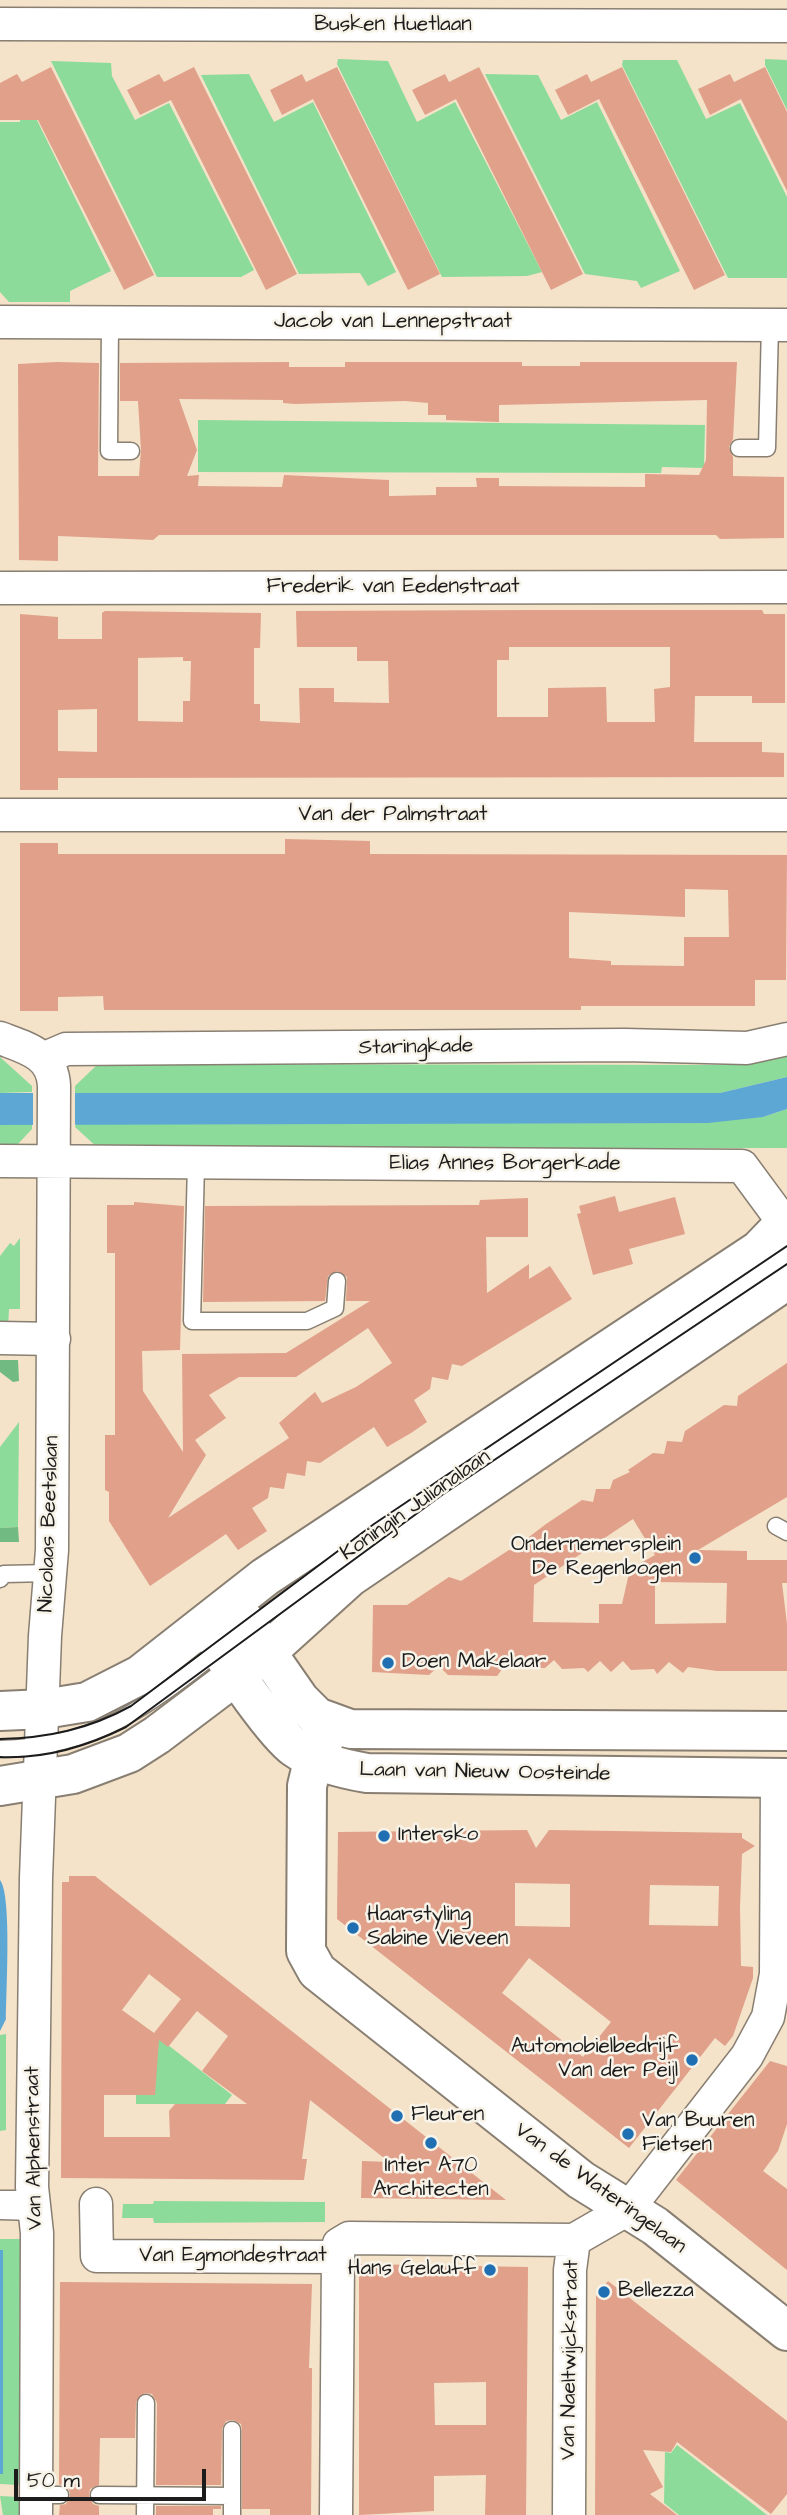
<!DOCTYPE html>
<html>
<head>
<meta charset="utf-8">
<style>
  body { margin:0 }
  #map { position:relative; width:787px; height:2515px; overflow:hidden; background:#f4e2c9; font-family:"Architects Daughter",sans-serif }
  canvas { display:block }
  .scale { position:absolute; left:14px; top:2469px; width:192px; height:32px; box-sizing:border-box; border:4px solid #1c1c1c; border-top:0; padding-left:9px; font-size:21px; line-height:24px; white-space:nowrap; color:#1c1c1c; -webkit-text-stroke:5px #f7f3e8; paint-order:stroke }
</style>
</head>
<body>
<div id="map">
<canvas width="787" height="2515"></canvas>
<div class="scale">50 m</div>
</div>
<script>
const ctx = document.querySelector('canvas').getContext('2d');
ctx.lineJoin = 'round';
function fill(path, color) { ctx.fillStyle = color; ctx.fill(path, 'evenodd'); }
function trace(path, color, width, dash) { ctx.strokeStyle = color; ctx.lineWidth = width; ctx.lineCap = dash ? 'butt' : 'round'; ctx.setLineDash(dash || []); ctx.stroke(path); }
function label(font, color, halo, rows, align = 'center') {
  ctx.font = font + ' "Architects Daughter",sans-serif'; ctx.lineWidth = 5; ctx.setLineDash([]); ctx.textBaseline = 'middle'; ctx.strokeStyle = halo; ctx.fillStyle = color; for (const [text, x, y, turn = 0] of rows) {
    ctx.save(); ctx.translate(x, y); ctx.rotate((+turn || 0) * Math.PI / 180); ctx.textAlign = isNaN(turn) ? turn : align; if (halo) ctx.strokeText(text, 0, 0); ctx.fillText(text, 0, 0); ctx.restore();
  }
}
fill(new Path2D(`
  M338 59 388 61 417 122 455 102 542 272 527 276 442 277 337 64Z
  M765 59 787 60V110L765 65Z
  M623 60H677L706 119 740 103 787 197V278H728L622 65Z
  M51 61 111 63 112 76 135 120 169 103 254 270 241 277H157Z
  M249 74 274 122 313 102 396 272 368 286 360 273 299 274 201 75Z
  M485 74 538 75 561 120 597 102 680 271 641 288 637 281 585 274Z
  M28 102 111 271 70 291V302H9L0 292V122H20V105Z
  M198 420 705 425 704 468 662 467 661 473 198 472Z
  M787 1055V1077L720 1093H75V1086L98 1064 738 1065Z
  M0 1057 32 1086V1092L0 1093Z
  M787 1109V1148L99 1149 75 1127 76 1124 763 1117Z
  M32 1124V1129L18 1144 17 1153 0 1152V1125Z
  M20 1238V1309H9L8 1329 0 1330V1256L10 1243 14 1246Z
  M19 1422 18 1527 0 1528V1447Z
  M136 2020 232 2095 225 2104H136Z
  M6 2034V2130L0 2131V2035Z
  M154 2201 325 2202V2222L154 2223 153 2218H122L123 2204H153Z
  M0 2239H24V2267H20L19 2485 0 2484V2474H3V2250H0Z
  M677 2445 767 2515H679L664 2503 665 2452 671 2453Z
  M0 2496 19 2497 22 2515H3Z`), '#8cdb9a');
fill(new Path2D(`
  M0 1360H18L19 1381 13 1382 0 1372Z
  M18 1527 19 1542H0V1528Z`), '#71bb82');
fill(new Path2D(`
  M787 1077V1109L763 1117 708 1123 0 1125V1093H720Z
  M0 1880C12 1895 6 1994 6 2019L0 2031Z
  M0 2250H3V2474H0Z`), '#5da7d4');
fill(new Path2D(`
  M33 1089H75V1127H33Z`), '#f4e2c9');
fill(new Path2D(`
  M51 67 154 275 124 290 38 120H0V83L17 74 22 82Z
  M194 67 297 274 266 290 171 100 140 115 127 90 159 74 164 82Z
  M337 67 440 274 408 290 313 99 282 115 270 90 302 74 306 82Z
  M479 67 583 274 551 290 456 99 425 115 412 90 445 74 449 82Z
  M622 67 725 275 694 290 599 99 568 115 555 90 587 74 591 82Z
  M765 67 787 112V191L741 99 710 115 698 89 730 74 734 82Z
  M57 362 99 363 98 476H139L141 450 138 401H120V363L289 362V367H345V362H522V366H580V362H737L733 439 729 447 733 457V476L784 477V538L720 539 716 535H159L153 540 58 536V561L19 560 18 364ZM179 399 283 400V403L295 404 405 401 428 403V415H446V420L499 422V405L707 400 706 460 699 475 645 474V487L499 486V478H476L477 487H436V495L389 496V480L284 475 282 487 198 486 199 475 187 476 197 450Z
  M534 610H762L764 614H785V703H752V696H695L694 742H762V752L784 753V777L58 778V790H20V614L58 617V639H102V613L105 611 261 613 260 648H254V704H260V721L300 723 299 688H334V702L389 703 388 661H357V647H297L296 611ZM509 647H670V687L654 689 655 722H607L606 687 548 688V717H497V660H509ZM183 657V661H191L190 701H183V722L138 721V658ZM97 709V752L58 751V710Z
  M285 839 370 841V854L787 855 786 980H755V1006H581V1010H104L103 996 58 997V1011H20V843H58V854H285ZM685 889 728 890 729 937H684V966L615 965H611V961L569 958V912L685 917Z
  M615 1196 619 1212 675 1197 685 1234 629 1249 633 1264 593 1275 577 1214 581 1213 579 1206Z
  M528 1198V1237H486L487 1293 529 1264V1279L550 1266 572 1299 462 1366 452 1364 448 1380 432 1377 430 1389 414 1400 427 1422 411 1433 387 1447 374 1427 320 1463 307 1461 305 1476 287 1473 284 1489 270 1487 268 1498 252 1508 267 1531 238 1550 226 1534 150 1586 109 1521V1492L105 1490V1435H115V1253H107V1205H134V1202L184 1206 180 1350 142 1351 143 1391 183 1452 182 1354 286 1353 370 1301H346L347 1277 337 1271 328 1276 325 1301 203 1302 205 1206 479 1205 480 1200ZM368 1328 392 1363 356 1387 322 1403 315 1392 279 1423 289 1438 168 1518 206 1455 195 1440 226 1418 209 1395 239 1377H296Z
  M787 1363V1497L698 1550 747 1551V1560H787V1583H782L787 1624V1671H717L688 1667 683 1673 669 1662 657 1674 654 1669 631 1670 623 1661 611 1672 600 1661 588 1672 584 1668 562 1669 554 1660 545 1668H503L497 1676 448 1675 439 1666 429 1675 372 1672 373 1605H407L449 1577 461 1581 509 1550 523 1552 525 1540 546 1524 582 1500 593 1502 596 1489H610L613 1480 630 1472 628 1470 653 1453 664 1454 667 1441 682 1442 685 1431 724 1405 737 1406 738 1396ZM633 1519 655 1555 630 1569 622 1604H599V1623L533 1622 534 1585ZM655 1582 727 1583 726 1623 655 1624Z
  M527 1830 536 1848 549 1830 742 1833V1838L755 1846 742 1854 740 1907 741 1966 753 1967V1978L733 2036 725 2046 715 2038 629 2148 337 1919 338 1832ZM515 1883 570 1884V1927L515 1926ZM650 1885 719 1886 718 1926 649 1925ZM529 1958 611 2022 583 2057 502 1993Z
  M69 1876H95L506 2200 361 2198 362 2161 389 2162 310 2100 302 2159H307L304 2180 61 2178 62 1882H69ZM149 1974 181 1999 154 2033 122 2010ZM197 2011 228 2036 202 2071 247 2104H175L169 2111 170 2137H104V2095H155L159 2040 168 2047Z
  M770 2061 787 2066V2124L778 2151 763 2171 787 2189V2270L676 2180Z
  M359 2264 528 2267 526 2515H485L486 2475 434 2476V2511L359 2515ZM486 2382V2425H435L434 2383Z
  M608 2281 787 2421V2494L771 2514 677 2442 671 2452 643 2450 663 2487 650 2494 677 2515H595L596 2296Z
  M60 2282 312 2284 309 2368H312L311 2515H270V2509H242V2430L241 2424 233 2420 226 2421 222 2429 221 2485H156L157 2403 152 2394 145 2393 136 2402 135 2438H100L99 2485 90 2489 89 2496 93 2504 99 2506V2515H59L60 2505 66 2504 70 2496 69 2489 59 2484Z
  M156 2506H221V2509H213V2515H156Z`), '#e0a08a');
const lane = new Path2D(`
  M110 322 109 451H131
  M739 448H767L770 325
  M196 1164 192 1321H307L335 1308 337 1281
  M776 1526 787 1532
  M0 1579 4 1574 50 1573
  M248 1628 438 1488 787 1255
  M0 1749C98 1747 149 1705 222 1648
  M0 2199H34
  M0 2211 35 2212
  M36 2495H60
  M99 2495 232 2496
  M145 2515 146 2403
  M232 2515V2430`);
const street = new Path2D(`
  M0 24 787 26
  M0 322 787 325
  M0 588 787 587
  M0 815H787
  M0 1038C26 1048 53 1054 54 1086L52 1550 45 1636 36 1878 32 2187 37 2233 36 2515
  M45 1058 66 1049 625 1045 747 1048 787 1039
  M0 1161 742 1166 787 1227
  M0 1338 54 1339
  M96 2204 97 2256 338 2257 339 2244 349 2238 574 2240
  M574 2240 628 2209 747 2056 768 2017 776 1974 777 1778
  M336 2515 338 2257
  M569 2515 570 2270 574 2240`);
const secondary = new Path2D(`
  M218 1614C218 1622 216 1634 218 1642 224 1663 277 1735 295 1748 315 1762 343 1769 367 1773L787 1778
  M218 1614 245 1621 300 1700 317 1717 350 1729 787 1731
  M0 1711 44 1709 87 1702 140 1675 265 1577 759 1250 787 1221
  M333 1724 314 1757 307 1786 306 1951 317 1971 581 2180 655 2226 787 2331
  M0 1786 73 1774 129 1753 157 1735 267 1652 350 1577 787 1280`);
trace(lane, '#887f72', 19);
trace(street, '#887f72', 35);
trace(secondary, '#887f72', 42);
trace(lane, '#fff', 16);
trace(street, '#fff', 32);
trace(secondary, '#fff', 38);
trace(new Path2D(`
  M0 1739C48 1738 89 1729 131 1706L374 1524 787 1246
  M0 1757C45 1759 86 1747 126 1727L442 1495 787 1264`), '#1c1c1c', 2);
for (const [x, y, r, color] of [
  [695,1558,7,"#1f6fb2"],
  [388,1663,7,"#1f6fb2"],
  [384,1836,7,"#1f6fb2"],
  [353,1928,7,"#1f6fb2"],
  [692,2060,7,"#1f6fb2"],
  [397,2116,7,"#1f6fb2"],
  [628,2134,7,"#1f6fb2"],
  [431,2143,7,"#1f6fb2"],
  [490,2270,7,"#1f6fb2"],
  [604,2292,7,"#1f6fb2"]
]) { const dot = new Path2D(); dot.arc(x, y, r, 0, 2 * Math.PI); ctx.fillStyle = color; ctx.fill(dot); trace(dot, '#f7f3e8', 2.5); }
label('21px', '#1c1c1c', '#f7f3e8', [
  ["Busken Huetlaan",393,26],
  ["Jacob van Lennepstraat",393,323],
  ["Frederik van Eedenstraat",393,588],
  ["Van der Palmstraat",393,816],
  ["Staringkade",416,1048,-1],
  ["Elias Annes Borgerkade",505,1165],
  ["Koningin Julianalaan",416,1506,-35],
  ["Nicolaas Beetslaan",50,1524,-88],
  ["Laan van Nieuw Oosteinde",485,1773,1],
  ["Van Alphenstraat",35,2148,-91],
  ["Van de Wateringelaan",600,2189,36],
  ["Van Egmondestraat",233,2257],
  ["Van Naeltwijckstraat",571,2360,-89]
]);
label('21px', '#1c1c1c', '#f7f3e8', [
  ["Ondernemersplein",681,1546,"right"],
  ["De Regenbogen",681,1570,"right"],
  ["Doen Makelaar",402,1663],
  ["Intersko",398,1836],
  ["Haarstyling",367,1916],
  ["Sabine Vieveen",367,1940],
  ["Automobielbedrijf",678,2048,"right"],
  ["Van der Peijl",678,2072,"right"],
  ["Fleuren",411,2116],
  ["Van Buuren",642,2122],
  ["Fietsen",642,2146],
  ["Inter A70",431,2167,"center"],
  ["Architecten",431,2191,"center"],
  ["Hans Gelauff",476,2270,"right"],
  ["Bellezza",618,2292]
], 'left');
</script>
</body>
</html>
